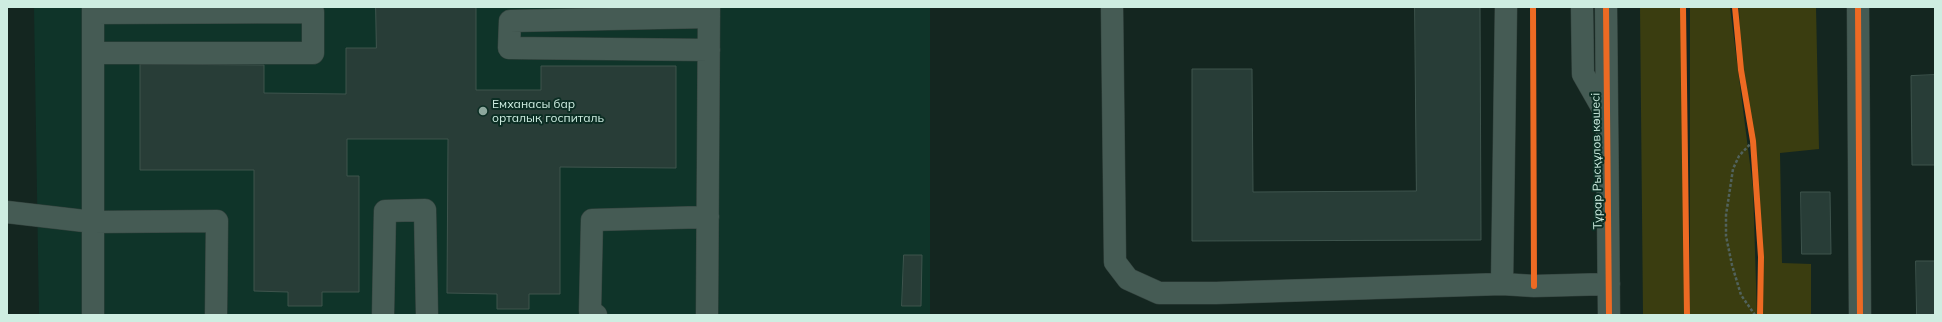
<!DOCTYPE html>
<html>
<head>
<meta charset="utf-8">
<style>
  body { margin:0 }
  #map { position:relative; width:1942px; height:322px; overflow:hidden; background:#142620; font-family:Mulish,sans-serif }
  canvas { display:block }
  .frame { position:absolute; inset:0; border:8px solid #ceede1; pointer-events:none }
</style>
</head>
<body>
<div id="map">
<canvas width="1942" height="322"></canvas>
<div class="frame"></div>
</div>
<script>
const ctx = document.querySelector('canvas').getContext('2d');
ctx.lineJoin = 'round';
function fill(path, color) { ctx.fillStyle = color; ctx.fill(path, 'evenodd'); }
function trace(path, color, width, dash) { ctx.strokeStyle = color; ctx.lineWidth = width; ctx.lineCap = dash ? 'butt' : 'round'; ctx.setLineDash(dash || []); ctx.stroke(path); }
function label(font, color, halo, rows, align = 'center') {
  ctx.font = font + ' Mulish,sans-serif'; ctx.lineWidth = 4; ctx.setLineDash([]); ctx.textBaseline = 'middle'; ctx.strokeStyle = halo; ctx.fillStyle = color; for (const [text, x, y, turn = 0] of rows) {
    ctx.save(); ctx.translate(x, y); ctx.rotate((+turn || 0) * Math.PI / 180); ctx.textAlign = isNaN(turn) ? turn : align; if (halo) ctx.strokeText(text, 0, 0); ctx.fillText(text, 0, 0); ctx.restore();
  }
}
fill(new Path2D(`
  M34 7H930V315H39Z`), '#0f3429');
fill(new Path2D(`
  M1640 7H1683L1687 315H1643Z
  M1690 7H1730L1753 188 1757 315H1690Z
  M1739 7H1816L1819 149 1780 153 1782 263 1811 264V315H1763L1761 257 1753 141 1741 70Z`), '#3a3d10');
const building = new Path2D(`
  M376 7H476V90H541V66H676V168L560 167V294H529V309H497V294L447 293 448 139H347V176H359V292H322V306H288V292L254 291V170H140V64L264 65V93L346 94V48H376Z
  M1415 7H1480L1481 240 1192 241V69H1252L1253 192 1416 191Z
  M1935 75V165H1912L1911 76Z
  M1801 192H1830L1831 254H1802Z
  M904 255H922L921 306H902Z
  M1916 261H1935V315H1917Z`);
fill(building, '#283d37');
trace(building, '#3e544d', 1);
const minor = new Path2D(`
  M93 7V315
  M1112 7 1115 262 1128 279 1159 293H1216L1502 284 1534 286 1609 284
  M1582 7 1583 74 1607 116
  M1606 7 1609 315
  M1858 7 1860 315
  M93 13 313 12V53H93
  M709 17 510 21 509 48 709 50
  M7 212 93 222 217 221 216 315
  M1502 284 1506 7
  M383 315 385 211 425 210 427 315
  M596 315 590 311 592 220 708 217
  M707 315 709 7`);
trace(minor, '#34433e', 23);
trace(new Path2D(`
  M1753 141 1739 156 1733 169 1726 215V236L1732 265 1741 295 1755 315`), '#51625c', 2.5, [3, 2]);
trace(minor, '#455b54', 22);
trace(new Path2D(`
  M1533 7 1534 286
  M1606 7 1609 315
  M1683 7 1687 315
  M1735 7 1741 70 1753 141 1761 257 1760 315
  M1858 7 1860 315`), '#ed6a23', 6);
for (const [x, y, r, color] of [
  [483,111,5,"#8da79d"]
]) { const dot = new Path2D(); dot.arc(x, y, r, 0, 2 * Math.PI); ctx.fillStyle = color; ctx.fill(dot); trace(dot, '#0c2e24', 1.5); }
label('12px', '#ceede1', '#0c2e24', [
  ["Емханасы бар",492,104],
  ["орталық госпиталь",492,118]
], 'left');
label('12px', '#ceede1', '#0c2e24', [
  ["Тұрар Рысқұлов көшесі",1597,161,-91]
]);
</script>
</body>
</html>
